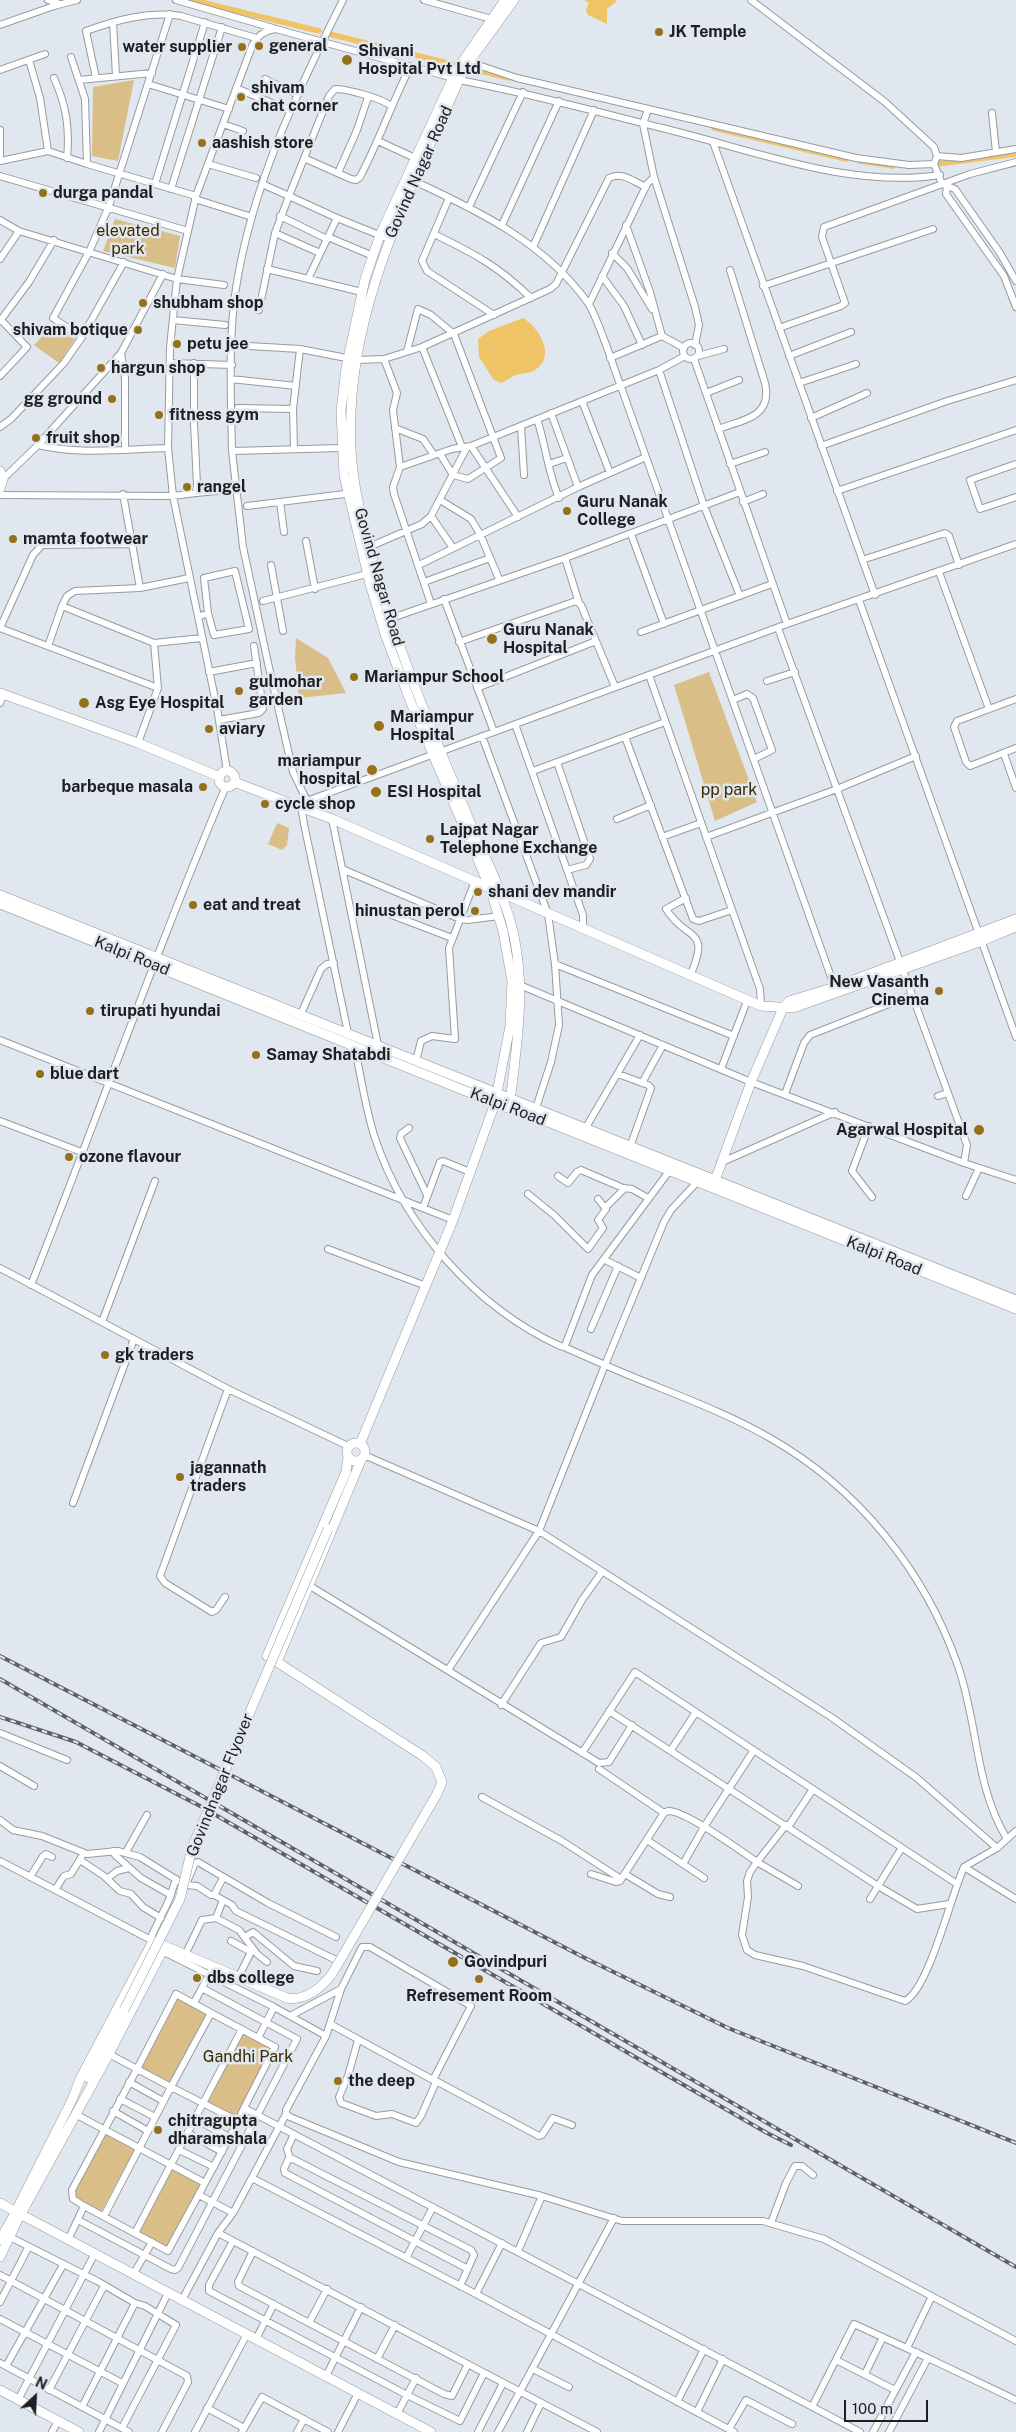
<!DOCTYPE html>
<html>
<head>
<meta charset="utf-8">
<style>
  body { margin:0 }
  #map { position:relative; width:1016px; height:2432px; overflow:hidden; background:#e1e7ef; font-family:"Public Sans",sans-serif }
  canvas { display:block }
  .north { position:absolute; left:10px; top:2372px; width:50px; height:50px; -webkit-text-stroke:4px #e1e7ef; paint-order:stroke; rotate:25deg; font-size:14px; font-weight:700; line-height:20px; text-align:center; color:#1d1f22 }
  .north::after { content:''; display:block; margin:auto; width:18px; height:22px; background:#1d1f22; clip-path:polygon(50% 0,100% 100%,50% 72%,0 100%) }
  .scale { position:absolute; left:844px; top:2400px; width:84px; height:22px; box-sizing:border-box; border:2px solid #1d1f22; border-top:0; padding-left:6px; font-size:15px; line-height:18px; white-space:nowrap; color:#1d1f22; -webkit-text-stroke:4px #e1e7ef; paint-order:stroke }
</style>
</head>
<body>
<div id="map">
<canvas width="1016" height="2432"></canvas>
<div class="north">N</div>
<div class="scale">100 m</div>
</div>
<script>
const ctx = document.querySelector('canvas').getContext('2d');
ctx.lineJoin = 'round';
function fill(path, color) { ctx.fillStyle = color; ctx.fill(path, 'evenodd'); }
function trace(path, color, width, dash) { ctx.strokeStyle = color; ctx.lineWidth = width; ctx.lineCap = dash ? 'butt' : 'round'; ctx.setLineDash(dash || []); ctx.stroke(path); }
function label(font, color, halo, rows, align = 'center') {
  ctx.font = font + ' "Public Sans",sans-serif'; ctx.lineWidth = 5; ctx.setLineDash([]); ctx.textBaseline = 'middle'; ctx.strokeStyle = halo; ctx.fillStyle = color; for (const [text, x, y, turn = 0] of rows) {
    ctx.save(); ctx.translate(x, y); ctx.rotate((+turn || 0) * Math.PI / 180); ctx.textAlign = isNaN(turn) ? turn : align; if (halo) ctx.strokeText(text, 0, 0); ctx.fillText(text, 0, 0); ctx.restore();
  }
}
fill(new Path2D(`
  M134 80 118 161 92 156 93 87Z
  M115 219 180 236 175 268 103 251Z
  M53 325 75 339 59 363 34 345Z
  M296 638 328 658 346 693 299 698 295 658Z
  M709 672 757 802 715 821 674 685Z
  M277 823 289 828 287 845 282 850 268 844Z
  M177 1996 208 2013 171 2084 138 2069Z
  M242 2032 272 2048 236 2117 205 2102Z
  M105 2134 135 2149 101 2212 73 2196Z
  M172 2168 202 2184 167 2247 138 2232Z`), '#d9be87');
fill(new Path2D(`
  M584 0H615L617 1 607 9V24L588 15 586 10 589 3Z
  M523 318C539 327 557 357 535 370 529 374 522 373 516 375 511 377 506 381 501 383L494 380 479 357 478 339 489 331Z`), '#efc466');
trace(new Path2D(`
  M193 0 319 31
  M329 34 509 78
  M714 128 846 159
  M860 161 893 166
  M937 164 1016 154`), '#efc466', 5.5);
const street = new Path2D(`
  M48 0 60 4
  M176 0 273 28
  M424 0 495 20
  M751 0 885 102 934 147 937 156 934 164 942 184 955 189 1000 253 1016 281
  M113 22 116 76
  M0 25 54 6 77 0
  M29 60 40 98 48 151
  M469 62 517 78 856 158 909 165 934 164
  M0 70 45 54
  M54 78C66 105 70 128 67 158
  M96 78 86 31C117 20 148 11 181 16L256 38
  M265 79 298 95
  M79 80 152 73
  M459 80C528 93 594 111 662 128 750 149 848 189 940 175
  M148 84 229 109
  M236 88 291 111
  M648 109 643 124 654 177 695 307 699 325 695 345
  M992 113 996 152
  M223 124 243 131
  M0 130V156
  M378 141 415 158
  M713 142 875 595
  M937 156 961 158 1016 149
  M304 158 351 179 356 180 360 177C379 141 392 103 410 67
  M0 161 48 151 87 164 85 99 71 57
  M87 164 196 196
  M208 164 256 178
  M338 173 357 130 368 97
  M0 176 188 231
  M414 181C479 211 545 243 588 303 599 320 612 363 620 384L836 991
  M155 184 205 22
  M947 186 946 194 1004 276 1016 307
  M171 189 222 27
  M449 198 422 261 427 271 494 315
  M195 199 252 217
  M469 207 523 92
  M280 216 327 239
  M0 220 19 231 177 279 224 285
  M502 225 559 101
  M626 225 650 292 662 336 684 348
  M275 233 320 253
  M434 234C475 254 498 266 531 298
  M328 237 373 256
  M389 239 337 218 289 196 329 96 335 89C347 89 381 98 391 106
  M533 247 594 110
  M612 253 627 268 652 309
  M0 259 19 231
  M267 269 362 292
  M602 276 624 306 642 345
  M308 279 337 218
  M763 286 933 229
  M589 304 647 184 654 177
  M259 310 275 233 289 196 262 184
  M173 320 225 325
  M0 321 29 282 54 240
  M779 328 841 306 845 303 822 237 824 227 970 174 1016 162
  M82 337 53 318 89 252 109 206 170 14
  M683 351a8 8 0 1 1 16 0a8 8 0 1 1-16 0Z
  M232 345 300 349 357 360 384 359 422 347 550 289 556 284 609 178C622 171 634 182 646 187
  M422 347 462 447
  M407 351 418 309 431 315 454 334 501 458 468 479 453 475 440 454
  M121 353 125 378V449
  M698 356 724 349
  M789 356 851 332
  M610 358 662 336
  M384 359 397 393 393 410 400 467 393 487 394 494 431 604
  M694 359 787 624
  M170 363 232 365
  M659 370 704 506 740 596
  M0 376 27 347 1 320
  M231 379 296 386
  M799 383 856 364
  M706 393 739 380
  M582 401 610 473
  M238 408 293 409
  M551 413 578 487
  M811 418 867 393
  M537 419C546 446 548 473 559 498
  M521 426 524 475
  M0 427 11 419 64 363 82 337 124 262
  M395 428 423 439 434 455
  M718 429C743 420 773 417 765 383L730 270
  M38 445C79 455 126 449 168 448
  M471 446 518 517
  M821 446 947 401 1016 380
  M294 449 293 409 300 349
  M232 451C231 397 228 341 236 288 252 185 297 92 343 0
  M549 464 567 458
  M730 464 765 452
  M1016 464 970 480 980 509 1016 497
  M400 467 452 449 471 446 659 370 685 356
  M3 479 38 445 121 353 163 274
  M837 491 1016 430
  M196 493 217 491
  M123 494 140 588
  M0 495 173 496 196 493 197 485 194 423V363
  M440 500 471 519 480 534 499 579
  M280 502 284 532
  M743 502 763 494
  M247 506 353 493
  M431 516 453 548
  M631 534 664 624
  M306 541 315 589
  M369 547 422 524 431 516 467 447
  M565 558 579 603
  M862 560 945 533 949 536 959 565
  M271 565 283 631
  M419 565 578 487 646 457
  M939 572 989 709
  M424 582 490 558
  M444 599 494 732
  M859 600 1016 1037
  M263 601 367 574
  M62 606 67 596 75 591 140 588 189 578
  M198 617 208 613 214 635 249 629 235 571 204 578 208 613
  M389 619 568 557 740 492
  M0 628 158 688 138 743
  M0 628 33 555 42 545 131 544
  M778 628 967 1145 964 1163
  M641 632 772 584
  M459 642 576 601 581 605 615 687
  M48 646 62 606 154 643
  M209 672 257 663
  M649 675 760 989 761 1006
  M767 681 795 672
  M158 688 154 643 202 638
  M477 688 596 641
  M1016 699 957 721 954 727 966 762 970 766 1016 748
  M733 700 747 694 753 698 772 750 754 759
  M0 703 4 694
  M219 720 259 713 263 709 254 646
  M515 724 583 915V929
  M482 736 548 914 555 964 559 1025 551 1062 535 1111
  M625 737 693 919 699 921 732 910
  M1004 754 1016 788
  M557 762 590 859 586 865 567 870
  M227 771 217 708 173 496 168 448 170 347 177 279 196 196 252 46C258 35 264 31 276 29L453 78
  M533 771 665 722
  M307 801 293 772 268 663 243 547 232 451 341 448
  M332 819 378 1045
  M617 819 651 805
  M662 837 701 823
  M706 837 837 789 916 756
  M342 869 460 919 468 920 499 916
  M686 898 666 909C686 942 712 926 690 976
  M389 914 452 938
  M555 964 734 1036
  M522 986 751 1082 964 1163 1016 1180
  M300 1016 321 969 327 964 334 963
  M348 1033 304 824 301 806 304 802 787 624 1016 544
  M0 1040 453 1220
  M354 1045C361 1075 365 1108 375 1138 404 1226 475 1307 560 1346L564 1347 566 1343 592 1275 670 1170
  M416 1061 421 1041 432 1036 455 1039 449 948 475 881
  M721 1069 747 1001
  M618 1074 648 1085 651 1088 630 1147
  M642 1083 663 1045
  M785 1094 804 1043 810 1035 912 995
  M938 1096 948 1093
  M0 1121 84 1153
  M869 1126 852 1171 872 1197
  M409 1128 401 1134 400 1138 427 1195
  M585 1129 640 1035
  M720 1163 835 1112
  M558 1176 568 1183 577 1172 581 1170 623 1188 632 1189 648 1198
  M699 1180 671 1210 664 1222 605 1365C659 1389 718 1408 770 1438 858 1488 925 1571 958 1666 978 1723 975 1787 1007 1839
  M528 1194 554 1215 588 1249 603 1228 598 1220 606 1209 598 1199
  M966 1196 979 1168
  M423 1208 440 1162 443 1161 470 1172
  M605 1208 625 1188
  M328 1249 426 1286
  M605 1260 641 1278
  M0 1268 228 1389 348 1446
  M31 1285C97 1119 156 951 226 786
  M102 1322 155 1181
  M591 1329 618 1266
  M364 1455 539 1531 831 1717 917 1778 997 1848 1016 1831
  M73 1503 134 1339
  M310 1586 599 1763 609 1762 632 1725
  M225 1597 216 1610 212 1612 165 1583 160 1576 228 1389
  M448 1670 539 1531 605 1365 564 1347
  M501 1705 541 1643 561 1637 582 1600 602 1572
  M609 1711 878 1886 901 1849
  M0 1733 67 1760
  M671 1750 696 1712
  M582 1753 635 1672 957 1884
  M0 1766 34 1786
  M599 1769 664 1813
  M482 1797 562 1841 621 1879
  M0 1820 13 1830 42 1836 87 1854 118 1851 140 1857 185 1885 197 1886 211 1895H214L223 1878
  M788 1827 813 1789
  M647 1840 704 1878
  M997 1848 964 1867 1016 1899
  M113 1851 115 1855 141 1878 171 1895
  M126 1852 147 1815
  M80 1860 104 1876 120 1891 131 1894 143 1907 161 1918
  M0 1861 153 1941
  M683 1864 704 1827 754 1750
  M591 1874 616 1882 620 1881 664 1813 668 1811C685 1810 741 1851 757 1862L786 1825
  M625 1874 658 1894 670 1897
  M30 1877 43 1856 46 1854 52 1857
  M107 1879 117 1871 129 1868
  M187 1882 195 1863 198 1862 268 1903 336 1937
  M798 1886 757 1862 750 1872 747 1881 748 1897 742 1935 747 1950 755 1955 803 1966 905 2001C929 1989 951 1895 964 1867
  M55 1890 64 1876 71 1874 82 1856
  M214 1895 232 1905 236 1911 340 1962
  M870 1899 878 1886 917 1909 949 1904
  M223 1900 216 1918 239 1930 257 1954 267 1962
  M245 1937 253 1932 294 1966 317 1971
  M150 1939 169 1900 176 1879
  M231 1941 251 1952 238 1978
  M162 1951 274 2007
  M185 1955 202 1920 216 1918
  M194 2003 211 1971
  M211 2013 176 1994 137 2069 171 2087 211 2013 275 2047 244 2108 860 2432
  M290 2016 341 1989
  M330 2024 433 2080 471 2006 370 1947H362L341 1989 326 2036 286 2110V2114L290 2117 399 2162 542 2196 622 2221H763L824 2239 1016 2341
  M258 2038 274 2007 326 2036
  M358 2040 348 2076 339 2097 341 2103 376 2116 392 2114 416 2123 421 2116 436 2082
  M434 2080 539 2136 542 2135 553 2118 572 2125
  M129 2082 163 2101
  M120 2099 155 2117
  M113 2111 148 2131
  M75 2114 205 2183 168 2251 84 2206
  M195 2119 229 2137
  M188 2133 222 2152
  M179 2150 214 2167
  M290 2158 287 2149 294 2134
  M252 2178 476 2294 502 2243
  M205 2183 238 2121
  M199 2195 233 2213
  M104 2216 171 2087 238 2121 244 2108
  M78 2220 171 2269 175 2270 178 2268 297 2039 202 1988
  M771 2223 786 2183 795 2166H802L813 2175
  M135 2233 242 2029
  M218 2233 597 2432
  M10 2237 99 2282 135 2303 145 2306 176 2325 122 2428
  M68 2240 84 2206 73 2199 72 2190 137 2069 109 2054
  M233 2241 209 2285V2291L407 2395 460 2421 484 2373
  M253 2251 238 2282 239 2286 444 2394 452 2396 468 2364
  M518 2251 542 2196
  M406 2258 433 2207
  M0 2275 187 2376 188 2382 162 2432
  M133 2275 152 2242
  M460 2286 474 2255 471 2250 293 2159 288 2160 284 2169 285 2173 468 2269
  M476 2294 734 2432
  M182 2300 218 2233 233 2213 286 2114
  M0 2302 28 2248
  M0 2319 122 2383
  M309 2323 327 2289
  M256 2339 274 2304
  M907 2348 932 2296
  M377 2359 395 2325
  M836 2360 895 2390
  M0 2363 129 2432
  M6 2366 63 2265
  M533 2369 569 2387
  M865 2374 883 2337
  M326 2376 361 2307
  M49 2390 104 2286
  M18 2400 94 2255
  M677 2402 704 2349
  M82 2407 135 2303
  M812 2407 854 2324 928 2358
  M207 2408 244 2428
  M697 2412 723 2359
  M397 2414 416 2378
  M729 2429 746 2400 792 2424
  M52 2432 58 2421
  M99 2432 168 2293
  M195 2432 247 2334
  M242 2432 262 2397 328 2432
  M297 2432 304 2419
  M338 2432 358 2393
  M478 2432 503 2383
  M498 2432 614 2218
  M527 2432 541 2403
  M873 2432 916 2352
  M889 2432 928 2358 1016 2400`);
const secondary = new Path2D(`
  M0 471 3 479 0 489
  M0 693 138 743 220 777
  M219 779a8 8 0 1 1 16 0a8 8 0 1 1-16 0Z
  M234 782 332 819 761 1006 793 1008 982 941 1016 927
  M0 895 1016 1300
  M0 904 508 1108 533 1116 1016 1309
  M508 1108C512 1093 513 1076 515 1060 520 1015 523 981 514 936 505 894 483 855 467 815 432 731 397 649 373 561 363 524 353 488 351 450 344 316 407 198 459 80L469 62 514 0
  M713 1186 751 1082 783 1008 789 1001 835 987 1016 919
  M347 1452a9 9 0 1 1 18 0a9 9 0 1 1-18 0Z
  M360 1444 453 1220 495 1103 510 1026 512 981 503 931 490 888 411 703 385 634 370 584 344 475 341 411 346 368 365 279 380 235 456 71 505 0
  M348 1457 346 1472 267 1656 277 1662 361 1460
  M277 1662 423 1756
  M88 2078 124 2010
  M0 2203 14 2211
  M17 2209 72 2100 81 2077 153 1941 287 1998
  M22 2212 109 2054 165 1946
  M22 2215 431 2432
  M0 2240 14 2215
  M0 2257 19 2217
  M0 2390 79 2432`);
trace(street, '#959ba2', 8);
trace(secondary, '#959ba2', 10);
trace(street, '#fff', 6);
trace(secondary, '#fff', 9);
const rail = new Path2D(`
  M0 1656 585 1958 728 2028 1016 2143
  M0 1679 1016 2267
  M0 1717 76 1742 200 1806 767 2133 791 2145`);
trace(rail, '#5d6065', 4);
trace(rail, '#e1e7ef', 2, [5.5]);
const secondaryBridge = new Path2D(`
  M287 1998C305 2001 321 1988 332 1974L437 1794 442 1782 436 1767 423 1756
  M124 2010 180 1899 192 1848 328 1529`);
trace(secondaryBridge, '#959ba2', 10, []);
trace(secondaryBridge, '#fff', 9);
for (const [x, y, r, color] of [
  [659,32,5,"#95721a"],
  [259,46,5,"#95721a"],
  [242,47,5,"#95721a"],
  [347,60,6,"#95721a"],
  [241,97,5,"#95721a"],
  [202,143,5,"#95721a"],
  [43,193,5,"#95721a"],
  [143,303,5,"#95721a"],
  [138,330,5,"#95721a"],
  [177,344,5,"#95721a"],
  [101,368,5,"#95721a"],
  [112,399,5,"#95721a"],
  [159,415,5,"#95721a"],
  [36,438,5,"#95721a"],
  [187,487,5,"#95721a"],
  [567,511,5,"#95721a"],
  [13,539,5,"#95721a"],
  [492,639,6,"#95721a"],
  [354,677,5,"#95721a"],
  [239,691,5,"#95721a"],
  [84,703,6,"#95721a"],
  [379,726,6,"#95721a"],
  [209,729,5,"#95721a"],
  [372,770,6,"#95721a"],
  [203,787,5,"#95721a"],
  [376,792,6,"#95721a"],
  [265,804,5,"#95721a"],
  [430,839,5,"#95721a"],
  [478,892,5,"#95721a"],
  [193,905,5,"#95721a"],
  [475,911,5,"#95721a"],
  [939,991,5,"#95721a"],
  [90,1011,5,"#95721a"],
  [256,1055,5,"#95721a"],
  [40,1074,5,"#95721a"],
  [979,1130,6,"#95721a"],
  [69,1157,5,"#95721a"],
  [105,1355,5,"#95721a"],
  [180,1477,5,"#95721a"],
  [453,1962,6,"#95721a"],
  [197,1978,5,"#95721a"],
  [479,1979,5,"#95721a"],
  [338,2081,5,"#95721a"],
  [158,2130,5,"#95721a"]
]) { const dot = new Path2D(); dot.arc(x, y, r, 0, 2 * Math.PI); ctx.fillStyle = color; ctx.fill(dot); trace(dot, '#e1e7ef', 2); }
label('bold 16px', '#1d1f22', '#e1e7ef', [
  ["JK Temple",669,32],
  ["general",269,46],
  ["water supplier",232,47,"right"],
  ["Shivani",358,51],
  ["Hospital Pvt Ltd",358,69],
  ["shivam",251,88],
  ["chat corner",251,106],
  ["aashish store",212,143],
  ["durga pandal",53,193],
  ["shubham shop",153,303],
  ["shivam botique",128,330,"right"],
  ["petu jee",187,344],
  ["hargun shop",111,368],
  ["gg ground",102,399,"right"],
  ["fitness gym",169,415],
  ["fruit shop",46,438],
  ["rangel",197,487],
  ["Guru Nanak",577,502],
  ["College",577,520],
  ["mamta footwear",23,539],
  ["Guru Nanak",503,630],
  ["Hospital",503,648],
  ["Mariampur School",364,677],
  ["gulmohar",249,682],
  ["garden",249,700],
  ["Asg Eye Hospital",95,703],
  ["Mariampur",390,717],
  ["Hospital",390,735],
  ["aviary",219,729],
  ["mariampur",361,761,"right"],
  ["hospital",361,779,"right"],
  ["barbeque masala",193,787,"right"],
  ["ESI Hospital",387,792],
  ["cycle shop",275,804],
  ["Lajpat Nagar",440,830],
  ["Telephone Exchange",440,848],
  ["shani dev mandir",488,892],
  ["eat and treat",203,905],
  ["hinustan perol",465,911,"right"],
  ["New Vasanth",929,982,"right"],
  ["Cinema",929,1000,"right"],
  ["tirupati hyundai",100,1011],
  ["Samay Shatabdi",266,1055],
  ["blue dart",50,1074],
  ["Agarwal Hospital",968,1130,"right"],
  ["ozone flavour",79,1157],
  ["gk traders",115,1355],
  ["jagannath",190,1468],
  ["traders",190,1486],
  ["Govindpuri",464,1962],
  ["dbs college",207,1978],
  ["Refresement Room",479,1996,"center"],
  ["the deep",348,2081],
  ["chitragupta",168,2121],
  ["dharamshala",168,2139]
], 'left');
label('16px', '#1d1f22', '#e1e7ef', [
  ["Govind Nagar Road",419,172,-66],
  ["Govind Nagar Road",379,577,74],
  ["Kalpi Road",132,956,22],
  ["Kalpi Road",508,1107,21],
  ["Kalpi Road",884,1256,22],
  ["Govindnagar Flyover",220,1785,-68]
]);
label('16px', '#3b2b00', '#e1e7ef', [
  ["elevated",128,231],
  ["park",128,249],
  ["pp park",729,790],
  ["Gandhi Park",248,2057]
]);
</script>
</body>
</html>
